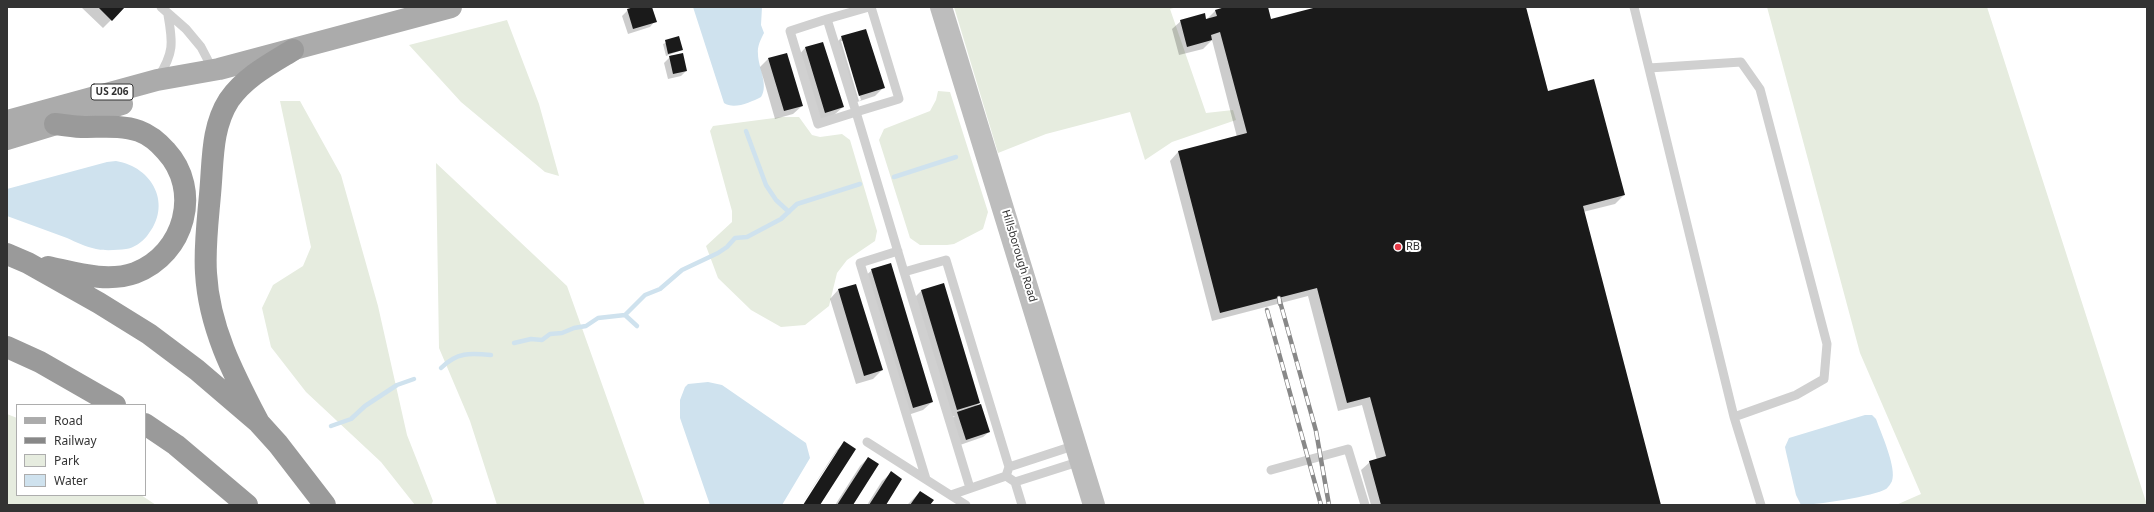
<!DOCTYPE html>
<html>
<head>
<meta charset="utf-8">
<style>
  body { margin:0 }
  #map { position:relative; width:2154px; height:512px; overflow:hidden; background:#fff; font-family:"Noto Sans",sans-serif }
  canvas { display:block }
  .frame { position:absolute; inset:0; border:8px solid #333; pointer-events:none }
  .legend { position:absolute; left:16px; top:404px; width:130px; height:92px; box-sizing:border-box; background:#fff; border:1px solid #adadad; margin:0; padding:5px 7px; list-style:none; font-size:12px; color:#333 }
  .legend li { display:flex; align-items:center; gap:8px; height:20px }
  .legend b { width:20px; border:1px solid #adadad }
</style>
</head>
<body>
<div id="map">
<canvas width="2154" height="512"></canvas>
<div class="frame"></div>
<ul class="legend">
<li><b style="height:5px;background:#ababab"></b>Road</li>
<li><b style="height:5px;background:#888"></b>Railway</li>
<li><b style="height:11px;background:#e6ecdf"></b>Park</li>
<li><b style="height:11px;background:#cfe2ee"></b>Water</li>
</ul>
</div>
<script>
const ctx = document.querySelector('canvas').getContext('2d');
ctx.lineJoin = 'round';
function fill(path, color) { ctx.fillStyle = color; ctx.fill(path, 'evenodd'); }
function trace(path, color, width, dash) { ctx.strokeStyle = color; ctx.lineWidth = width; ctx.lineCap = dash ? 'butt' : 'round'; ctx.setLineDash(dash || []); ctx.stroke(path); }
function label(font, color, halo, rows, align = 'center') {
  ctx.font = font + ' "Noto Sans",sans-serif'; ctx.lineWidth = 4; ctx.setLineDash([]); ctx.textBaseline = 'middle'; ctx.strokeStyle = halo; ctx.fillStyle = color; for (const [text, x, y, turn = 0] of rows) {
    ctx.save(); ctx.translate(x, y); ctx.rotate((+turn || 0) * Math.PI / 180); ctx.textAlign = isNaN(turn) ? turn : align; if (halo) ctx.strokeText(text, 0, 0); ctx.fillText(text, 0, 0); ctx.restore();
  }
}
fill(new Path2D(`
  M954 7H1177L1170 9 1206 113 1233 110 1236 120 1172 142 1145 160 1130 112 1046 134 998 153Z
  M1767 7H1987L2147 505H1896L1921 494 1860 353Z
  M507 20 539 104 559 176 545 172 461 102 409 45Z
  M938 91 950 92 988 212 983 229 954 244 947 245H920L910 238 879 140 884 129 930 111 936 100Z
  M280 101H300L341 175 378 306 407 435 433 501 431 505H415L381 462 306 392 271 347 262 308 273 285 303 266 311 247Z
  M782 117H799L812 135 820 137 842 134 850 140 877 231 875 241 847 260 837 273 829 306 805 325 781 327 751 310 718 278 706 246 732 222V211L710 131 713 126Z
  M436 163 567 286 645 505H497L470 421 439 348Z
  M7 414 17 418V495H141L156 505H7Z`), '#e6ecdf');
fill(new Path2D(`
  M693 7H762L761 25 764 33C761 39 757 46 758 54 758 67 769 85 761 97 751 102 734 110 724 103Z
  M116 161C153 167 173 205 147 236 142 242 134 248 126 249 118 250 104 251 96 249 86 247 76 242 67 238 47 231 27 223 7 216V189L107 162Z
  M708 382 722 385 806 443 810 458 782 505H710L680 418V400L685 387 688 384Z
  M1865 415H1872L1876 419C1881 433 1897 468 1892 481 1891 483 1888 488 1886 489 1875 496 1816 505 1801 505L1796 495 1786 452 1785 447 1789 438Z`), '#cfe2ee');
fill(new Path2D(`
  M81 7H124L103 28Z
  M638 7H651L655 21 650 27 628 34 622 16 628 10Z
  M1229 7H1267L1270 20 1321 7H1525L1548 92 1624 195 1615 204 1583 212 1660 505H1371L1361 470 1370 462 1377 460 1362 405 1338 411 1308 296 1212 321 1170 161 1178 152 1237 137 1212 40 1203 49 1179 55 1172 29 1181 21 1206 20 1215 11Z
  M842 37 883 88 875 96 851 104 833 46ZM841 41H843L861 100 859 101Z
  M678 38 682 50 666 56 663 44Z
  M822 43 843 107 834 115 816 121 797 57 805 48Z
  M672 55 686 71 681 76 668 79 664 63Z
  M768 59 802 106 793 114 775 119 760 67Z
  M872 270 932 402 923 410 905 416 863 278Z
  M838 290 882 370 873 379 856 384 830 299Z
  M922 290 979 403 974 408 989 432 983 437 960 445 952 418 955 416 949 418 913 299Z
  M844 443 818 505H804L839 451H837L801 505 836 451Z
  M868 458 851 505H835L860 466Z
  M891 473 884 505H867L882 481Z
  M920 492 929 505H907Z`), '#0003');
trace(new Path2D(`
  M746 131 766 185 776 200 789 212
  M894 177 956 157
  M625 315 637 326
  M514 343 531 339 542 340 550 334 562 333 574 328 586 326 598 318 625 315 645 295 660 289 682 270 718 253 727 247 735 238 747 237 781 219 797 204 860 184
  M441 368C457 352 470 353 491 355
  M331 426 351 419 365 406 397 385 414 379`), '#cfe2ee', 4.5);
fill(new Path2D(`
  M98 7H125L112 21Z
  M634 7H652L657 22 633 29 627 9Z
  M1225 7H1268L1271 19 1317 7H1526L1548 91 1594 79 1625 195 1583 206 1661 505H1381L1369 461 1386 456 1370 397 1347 403 1317 288 1220 313 1178 151 1247 133 1220 32 1211 35 1212 40 1187 47 1180 20 1205 13 1206 19 1217 16 1215 10Z
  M866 29 885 88 859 96 841 36Z
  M679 36 683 50 668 54 665 40Z
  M823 42 844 107 825 113 805 47Z
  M683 53 687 71 673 74 669 56Z
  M787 53 803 106 784 111 768 58Z
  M891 263 933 402 913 408 871 269Z
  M944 283 980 403 957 410 921 290Z
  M856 284 883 370 864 376 838 289Z
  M981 404 990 432 966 440 957 412Z
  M844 441 856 449 820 505H803Z
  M868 457 879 464 853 505H837Z
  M891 471 902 479 886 505H869Z
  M920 491 934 500 930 505H910Z`), '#1a1a1a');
trace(new Path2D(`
  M161 7 186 29 201 47 213 70
  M869 7 827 19 856 112 899 99 871 7
  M1634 7 1734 417 1761 505
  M827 19 790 31 818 124 856 112 904 272
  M1649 68 1741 62 1760 89 1827 344 1824 379 1796 395 1734 417
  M158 78C174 53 173 43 168 15
  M898 251 860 263 926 479
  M867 442 966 505
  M1009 467 1076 445
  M1271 470 1348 449 1365 505
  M1015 482 1081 461
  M970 488 904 272 946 260 1009 467 1006 476 1015 482 1022 505
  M951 495 1006 476`), '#d0d0d0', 9);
trace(new Path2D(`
  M941 7 1094 505`), '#bdbdbd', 22);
trace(new Path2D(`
  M7 121 157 80 219 69 451 7
  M7 139 122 104`), '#ababab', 22);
trace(new Path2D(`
  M7 254 28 263 99 303 149 334 197 370 259 423 278 444 325 505
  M48 267C76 273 107 283 135 273 185 254 202 190 166 151 159 143 150 135 139 131 122 125 103 127 85 127 75 127 65 125 55 124
  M7 347 40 362 115 405
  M259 423C234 375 209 328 206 273 204 243 209 212 211 182 213 154 213 125 229 100 245 77 270 64 293 50
  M145 424 176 445 247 505`), '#9a9a9a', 22);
const rail = new Path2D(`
  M1280 304 1279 298 1316 431 1329 505
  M1267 310 1321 505`);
trace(rail, '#888', 4.5);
trace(rail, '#fff', 3, [9]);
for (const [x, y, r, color] of [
  [1398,247,4,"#e63946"]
]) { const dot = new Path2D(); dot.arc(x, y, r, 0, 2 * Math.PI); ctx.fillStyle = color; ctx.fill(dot); trace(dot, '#fff', 1.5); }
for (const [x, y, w] of [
  [112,92,42]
]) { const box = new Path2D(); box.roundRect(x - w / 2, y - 8, w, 16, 3); ctx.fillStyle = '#fff'; ctx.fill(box); trace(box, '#333', 1); }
label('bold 10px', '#333', null, [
  ["US 206",112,92]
]);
label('11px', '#333', '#fff', [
  ["RB",1406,247]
], 'left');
label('11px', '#333', '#fff', [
  ["Hillsborough Road",1019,256,73]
]);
</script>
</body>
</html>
